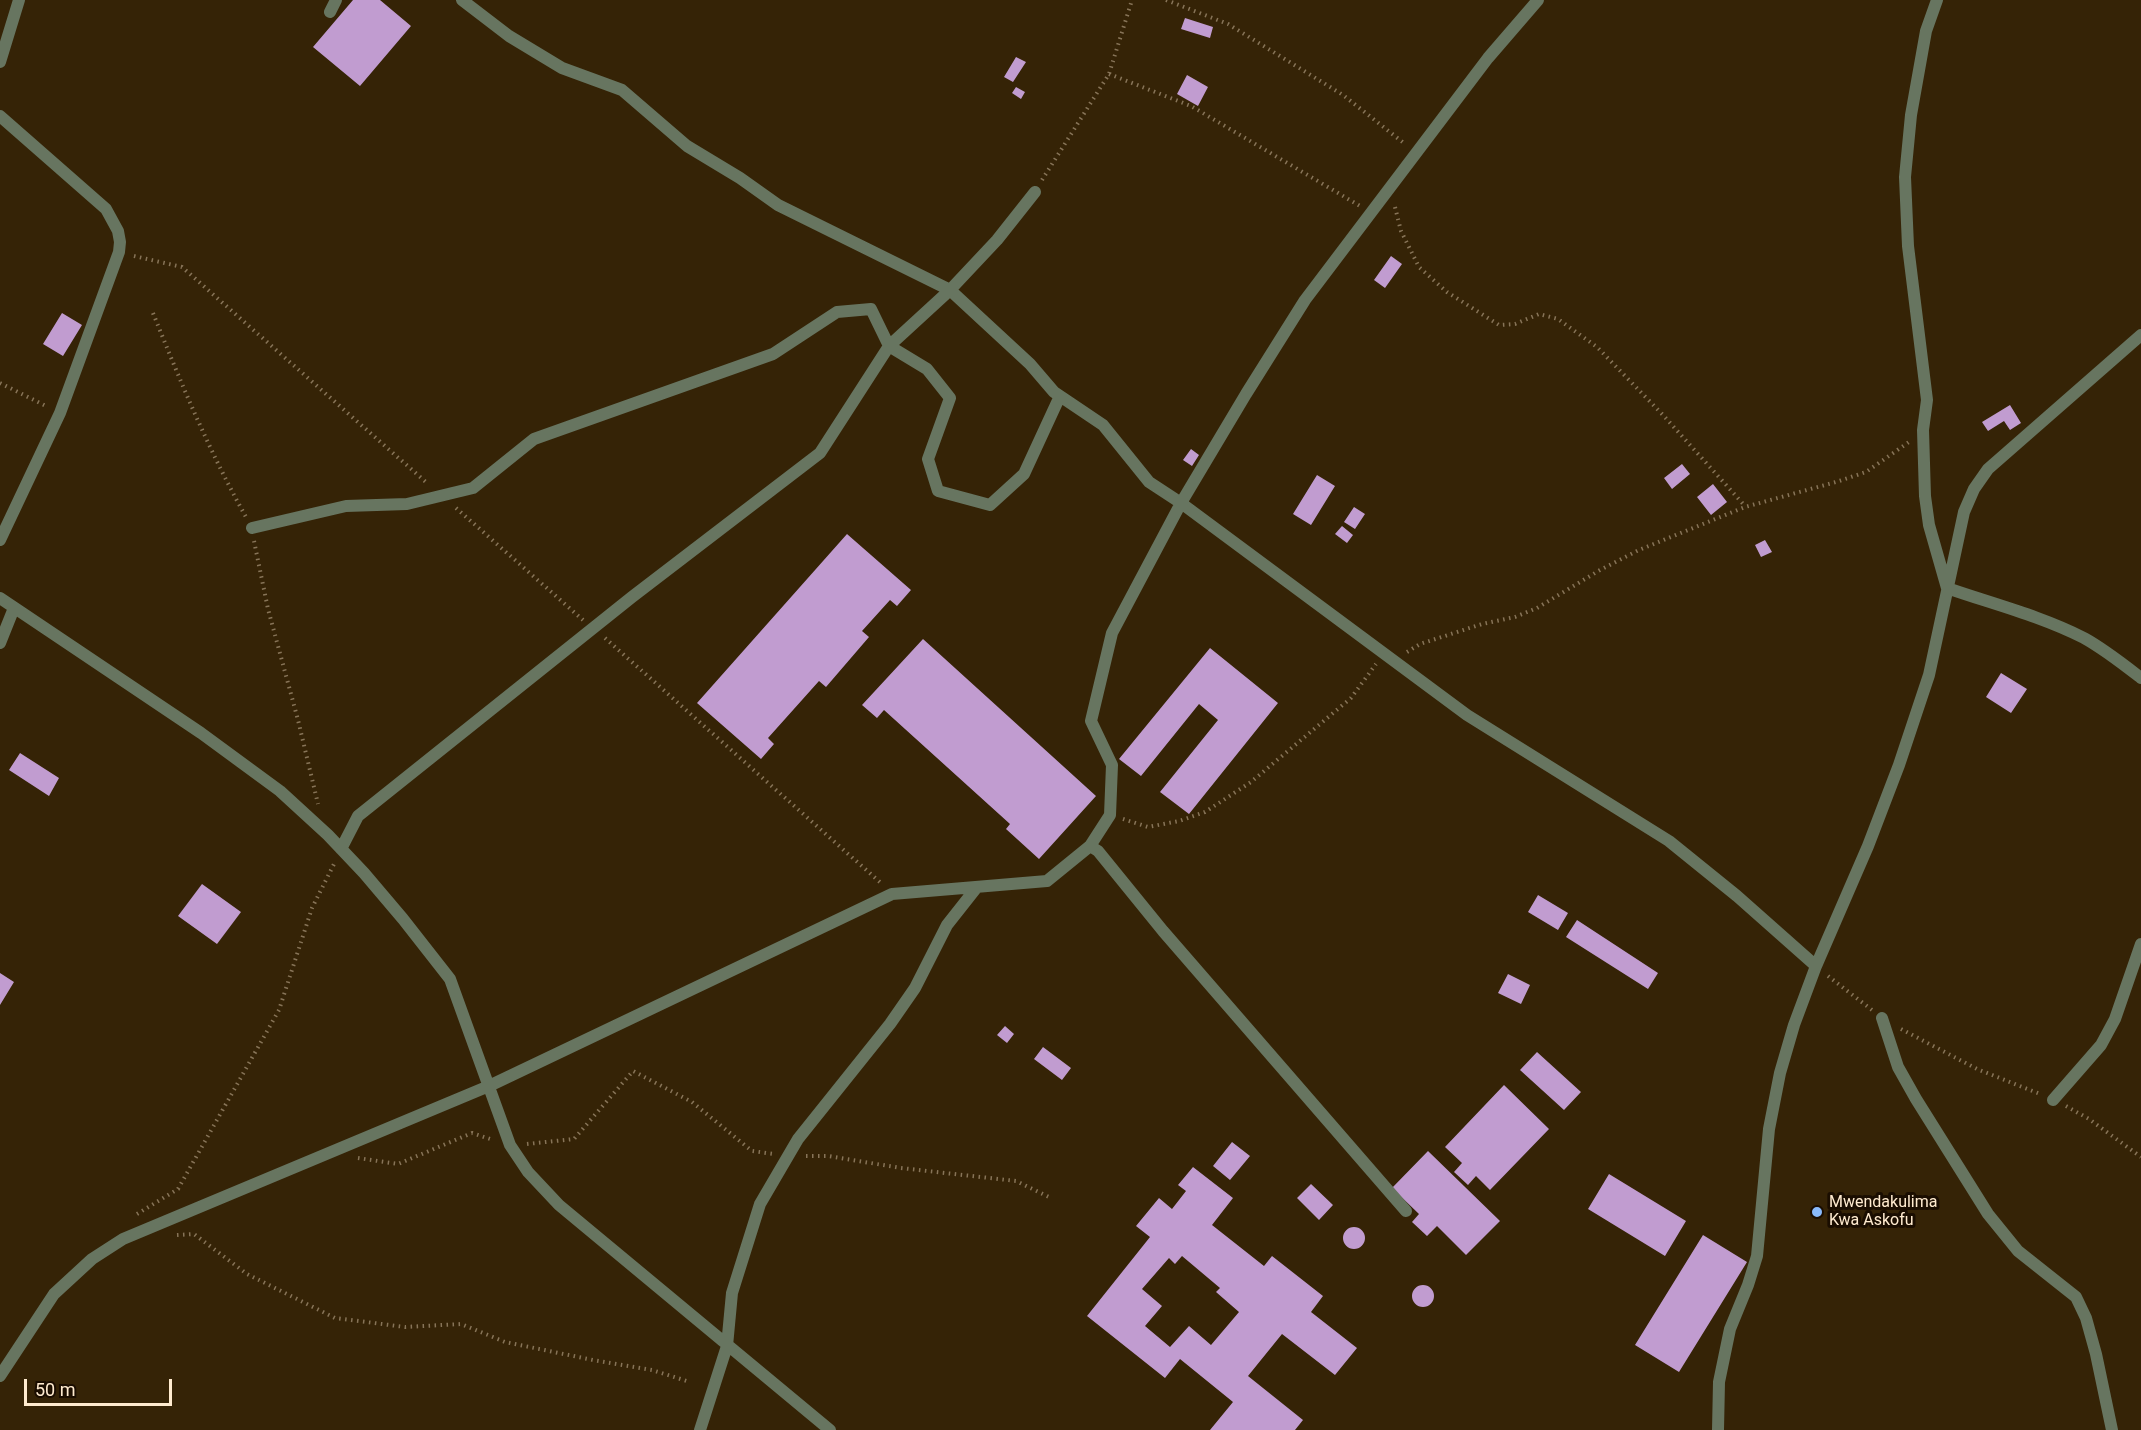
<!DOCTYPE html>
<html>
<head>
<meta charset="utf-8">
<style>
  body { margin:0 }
  #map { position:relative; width:2141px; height:1430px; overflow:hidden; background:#352306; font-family:Roboto,sans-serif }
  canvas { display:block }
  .scale { position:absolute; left:24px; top:1379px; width:148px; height:27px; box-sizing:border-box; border:3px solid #ffebcf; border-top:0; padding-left:8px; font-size:18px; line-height:21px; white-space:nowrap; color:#ffebcf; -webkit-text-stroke:4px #1a0d00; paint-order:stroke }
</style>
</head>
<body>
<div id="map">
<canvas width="2141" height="1430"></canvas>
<div class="scale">50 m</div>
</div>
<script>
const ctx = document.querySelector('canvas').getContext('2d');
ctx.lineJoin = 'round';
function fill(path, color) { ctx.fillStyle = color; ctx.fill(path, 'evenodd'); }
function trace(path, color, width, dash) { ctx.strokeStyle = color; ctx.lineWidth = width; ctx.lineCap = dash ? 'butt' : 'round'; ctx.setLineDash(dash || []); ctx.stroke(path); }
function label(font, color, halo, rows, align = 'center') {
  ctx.font = font + ' Roboto,sans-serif'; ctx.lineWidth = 6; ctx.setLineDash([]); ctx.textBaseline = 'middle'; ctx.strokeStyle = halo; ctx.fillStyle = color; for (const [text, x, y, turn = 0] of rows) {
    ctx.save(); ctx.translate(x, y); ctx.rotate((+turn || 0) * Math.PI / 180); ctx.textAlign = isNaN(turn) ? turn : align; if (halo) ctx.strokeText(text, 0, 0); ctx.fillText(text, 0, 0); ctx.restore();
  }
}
fill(new Path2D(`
  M353 0H380L411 26 360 86 313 47Z
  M1185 18 1213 27 1210 38 1181 29Z
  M1016 57 1026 62 1013 82 1004 77Z
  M1187 75 1208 87 1198 106 1177 94Z
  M1016 87 1025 92 1021 99 1012 93Z
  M1391 256 1402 264 1385 288 1374 280Z
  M62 313 82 325 63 356 43 344Z
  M2010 405 2021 423 2010 430 2004 421 1988 431 1982 422Z
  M1191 449 1199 455 1192 466 1183 460Z
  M1682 464 1690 474 1672 489 1664 478Z
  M1317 475 1335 486 1311 525 1293 514Z
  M1713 484 1727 502 1711 515 1697 497Z
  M1354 507 1365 514 1355 529 1344 522Z
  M1342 526 1353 535 1347 543 1335 534Z
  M847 534 911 590 897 606 890 600 862 631 869 637 826 687 819 681 768 738 774 744 761 759 697 703Z
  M1765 540 1772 552 1761 557 1755 545Z
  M923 639 1096 796 1039 859 1006 829 1010 824 884 710 877 718 862 705Z
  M1210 648 1278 703 1189 814 1160 792 1218 720 1199 704 1141 776 1119 759Z
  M2001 673 2027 689 2011 713 1986 697Z
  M20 753 59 778 49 796 9 770Z
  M202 884 241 912 217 944 178 916Z
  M1538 895 1568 913 1558 930 1528 912Z
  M1577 920 1658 973 1648 989 1566 937Z
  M0 973 14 982 0 1005Z
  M1508 974 1530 985 1521 1004 1498 993Z
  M1005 1026 1014 1034 1007 1043 997 1035Z
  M1043 1047 1071 1068 1062 1080 1034 1059Z
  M1537 1052 1581 1092 1564 1110 1520 1070Z
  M1504 1085 1549 1129 1490 1190 1476 1176 1468 1185 1454 1172 1462 1163 1445 1147Z
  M1232 1142 1250 1156 1230 1180 1213 1166Z
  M1428 1151 1500 1221 1466 1255 1437 1226 1427 1236 1412 1222 1419 1214 1392 1188Z
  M1193 1167 1233 1198 1212 1225 1264 1266 1272 1256 1323 1296 1311 1312 1357 1348 1335 1375 1282 1334 1248 1376 1303 1420 1295 1430H1210L1233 1402 1180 1359 1165 1378 1087 1316 1150 1237 1136 1226 1159 1198 1172 1209 1186 1191 1178 1185ZM1182 1256 1220 1288 1216 1292 1239 1312 1211 1345 1189 1326 1170 1347 1145 1326 1162 1306 1142 1289 1169 1258 1175 1264Z
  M1609 1174 1686 1221 1665 1256 1588 1209Z
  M1311 1184 1333 1205 1319 1220 1297 1198Z
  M1343 1238a11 11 0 1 1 22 0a11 11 0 1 1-22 0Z
  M1703 1235 1747 1262 1679 1372 1635 1345Z
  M1412 1296a11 11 0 1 1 22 0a11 11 0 1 1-22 0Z`), '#c19cd0');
trace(new Path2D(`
  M1166 0 1228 24 1343 95 1405 144
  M1109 74 1191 106 1360 206
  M1042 180 1109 74 1132 0
  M1395 207 1401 231 1419 267 1447 292 1499 325 1515 324 1539 314 1558 319 1597 347 1663 415 1745 506
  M134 256 182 267 427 483
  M153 313C181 383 209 451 246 517
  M0 383 48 407
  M456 508 583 620
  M254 541 268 609 298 720 318 804
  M605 638 882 884
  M1407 652 1420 644 1482 624 1515 617 1537 608 1600 570 1639 550 1745 507 1836 482 1866 472 1909 442
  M1123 819 1148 827 1179 821 1205 812 1251 782 1351 698 1376 664
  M1828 976 1872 1010
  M1901 1029 1977 1069 2040 1094
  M2066 1106 2089 1119 2141 1157
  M527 1144 574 1139 633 1071 692 1102 752 1151 774 1154
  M806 1156H828L901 1168 1016 1181 1051 1198
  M358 1158 398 1164 472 1133 493 1140
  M137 1214 178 1189 279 1010 312 908 335 862
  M177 1235 194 1234 247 1274 335 1318 405 1327 461 1324 505 1342 593 1360 652 1370 690 1382`), '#877458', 4, [1.5, 4.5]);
trace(new Path2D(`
  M462 0 509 36 562 68 622 90 687 146 740 178 778 205 950 290 1030 364 1054 392 1103 425 1149 482 1181 503 1467 715 1669 841 1737 896 1816 966
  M1937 0 1926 31 1911 115 1905 177 1908 246 1927 400 1923 430 1925 496 1929 525 1947 588C1993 604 2041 616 2084 638 2104 649 2123 664 2141 678
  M330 12 336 0
  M0 62 19 0
  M0 116 106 209 118 231 120 242 119 252 60 413 0 540
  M252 528 346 506 407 504 473 488 534 439 773 354 837 312 871 309 889 346 927 369 950 398 928 459 938 491 990 505 1024 474 1060 396
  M0 598 201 733 280 791 328 835 364 873 403 919 450 979 510 1145 528 1172 559 1205 830 1430
  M0 643 14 608
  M1090 846 1098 851 1163 931 1406 1211
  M341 849 358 816 632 597 820 453 889 346 950 290 997 240 1035 192
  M1882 1018 1898 1067 1916 1099 1988 1214 2018 1251 2076 1297 2086 1318 2096 1354 2112 1430
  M2053 1100 2101 1045 2115 1019 2141 944
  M0 1376 54 1294 92 1259 123 1239 489 1086 892 894 1047 881 1090 846 1110 815 1112 765 1091 721 1112 633 1181 503 1246 394 1305 300 1488 58 1538 0
  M700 1430 727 1346 732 1293 760 1204 798 1139 890 1024 915 988 947 925 977 887
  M1718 1430 1719 1382 1730 1329 1748 1285 1757 1256 1769 1129 1780 1073 1794 1025 1816 966 1868 846 1899 765 1929 675 1964 512 1974 489 1988 469 2141 335`), '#677560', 12);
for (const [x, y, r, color] of [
  [1817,1212,6,"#89bafc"]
]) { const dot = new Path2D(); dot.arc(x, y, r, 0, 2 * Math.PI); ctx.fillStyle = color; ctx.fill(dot); trace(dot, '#1a0d00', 2); }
label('16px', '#ffebcf', '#1a0d00', [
  ["Mwendakulima",1829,1203],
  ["Kwa Askofu",1829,1221]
], 'left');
</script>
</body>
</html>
